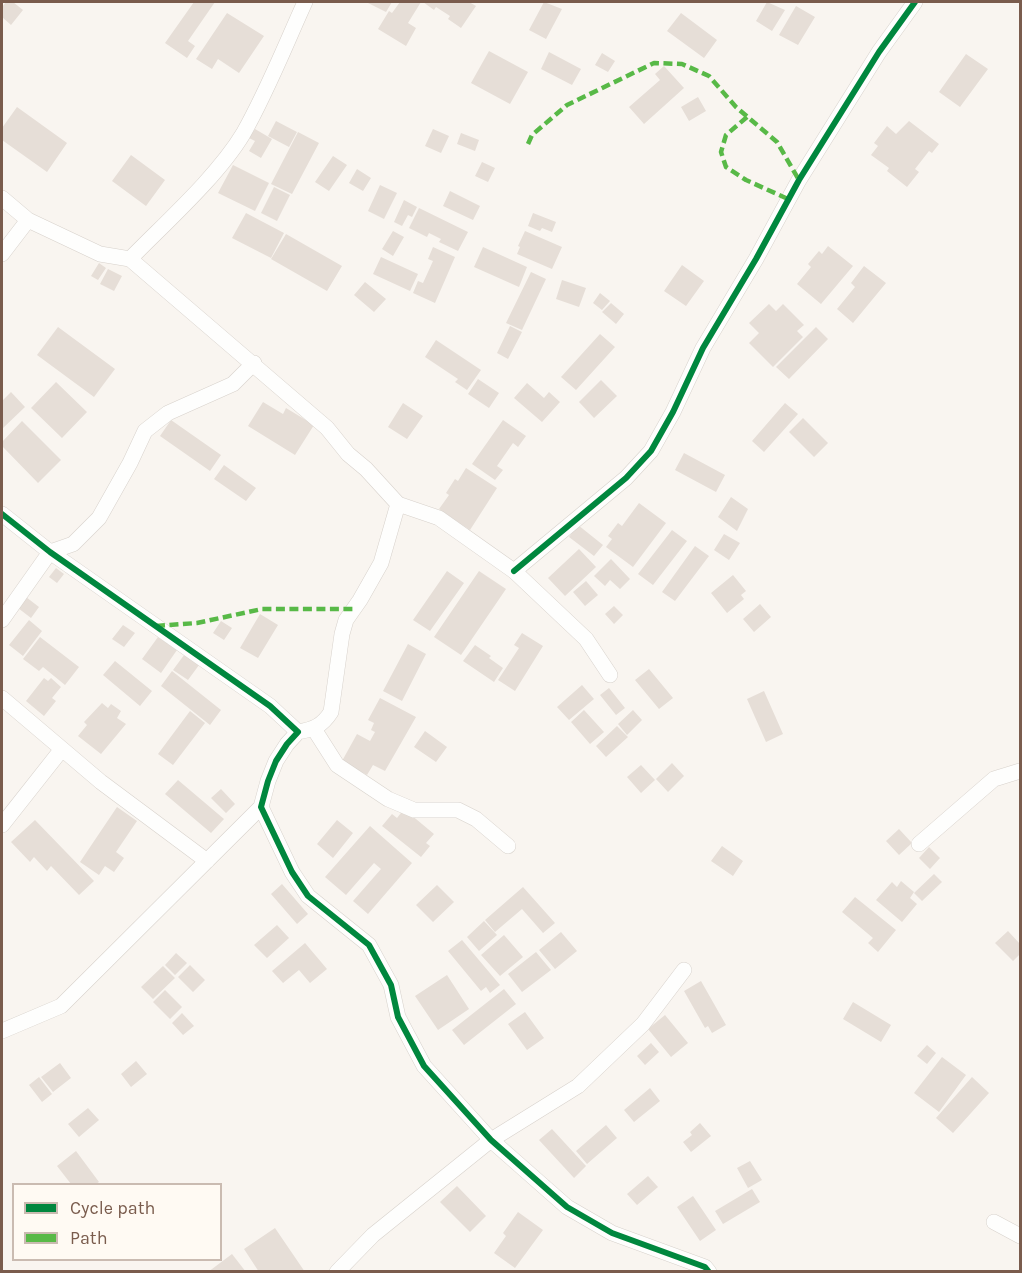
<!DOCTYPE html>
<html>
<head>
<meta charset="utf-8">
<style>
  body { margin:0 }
  #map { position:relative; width:1022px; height:1273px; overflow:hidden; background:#f9f5f0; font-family:Karla,sans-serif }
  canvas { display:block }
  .frame { position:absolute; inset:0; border:3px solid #7a5c4d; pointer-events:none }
  .legend { position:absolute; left:12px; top:1183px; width:210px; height:78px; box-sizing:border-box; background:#fffaf3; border:2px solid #cabbb1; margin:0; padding:8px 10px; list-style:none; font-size:18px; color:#7a5c4d }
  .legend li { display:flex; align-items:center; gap:12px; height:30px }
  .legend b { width:30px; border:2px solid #cabbb1 }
</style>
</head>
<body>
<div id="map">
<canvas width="1022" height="1273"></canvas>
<div class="frame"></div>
<ul class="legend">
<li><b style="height:8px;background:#00873e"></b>Cycle path</li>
<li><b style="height:8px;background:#58b947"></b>Path</li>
</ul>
</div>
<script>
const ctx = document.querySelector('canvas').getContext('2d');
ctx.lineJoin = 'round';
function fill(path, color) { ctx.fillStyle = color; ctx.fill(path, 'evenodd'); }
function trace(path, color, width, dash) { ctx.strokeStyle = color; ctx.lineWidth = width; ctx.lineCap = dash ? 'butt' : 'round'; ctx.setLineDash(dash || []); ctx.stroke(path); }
fill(new Path2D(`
  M6 2H13L23 10 11 25 2 17V7Z
  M194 2H215L188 41 195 46 187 58 165 43Z
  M368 2H392L386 12 368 3Z
  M400 2H421L408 23 416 28 406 46 378 29 389 11 392 13Z
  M423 2H469L476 6 461 28 448 19 450 16 436 7 434 10Z
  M544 2 562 9 546 39 529 30Z
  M767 2 785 10 772 31 756 21Z
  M796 6 815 17 798 45 779 35Z
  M227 13 264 36 239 73 218 59 212 69 196 59Z
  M681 13 717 40 704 58 667 31Z
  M489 51 528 72 510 104 471 83Z
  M549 52 581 69 572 85 541 69Z
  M602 53 615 61 608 72 595 65Z
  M966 54 988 69 960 107 939 92Z
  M664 66 684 88 644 124 629 107 660 80 655 74Z
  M698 97 706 111 689 121 681 107Z
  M17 107 67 143 47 172 2 140V128Z
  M276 121 297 132 289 147 268 136Z
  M909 121 939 144 932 153 929 151 915 169 919 172 907 187 887 171 889 168 871 155 878 146 874 143 887 126 896 134Z
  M255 129 272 139 261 158 249 151 255 141 249 138Z
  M433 129 449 136 441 153 425 146Z
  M298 132 319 143 292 194 271 184Z
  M461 133 479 140 475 151 457 144Z
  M131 155 165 180 146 206 112 181Z
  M333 156 347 165 329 191 315 182Z
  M482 162 495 168 488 182 475 176Z
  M233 165 269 183 255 211 218 193Z
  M357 169 371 178 363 191 349 183Z
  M380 185 397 193 384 219 368 211Z
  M274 187 290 195 277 221 261 213Z
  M450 191 480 206 473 220 443 206Z
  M404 200 417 207 412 217 408 215 402 226 394 222Z
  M419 208 468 232 458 251 439 242 441 239 429 233 427 237 409 228Z
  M246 213 284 233 271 258 232 238Z
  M533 213 556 222 552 232 542 228 540 231 528 226Z
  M393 231 404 237 393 256 382 249Z
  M525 231 562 247 552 269 517 254 520 247 518 246Z
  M286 234 342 266 327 291 271 259Z
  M828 246 853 266 821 304 797 284 811 267 808 264 819 251 822 254Z
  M433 247 455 257 435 303 413 293 418 281 423 283 433 261 428 259Z
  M483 247 527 267 519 287 474 267Z
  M381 257 418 274 410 291 373 274Z
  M99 263 106 268 98 280 91 276Z
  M682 265 704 281 686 306 664 291Z
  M864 266 886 283 853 323 837 309 855 287 851 283Z
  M108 269 122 276 114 291 100 284Z
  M531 272 546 279 522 330 506 323Z
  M562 280 586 288 579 307 556 299Z
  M365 282 386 299 374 312 354 295Z
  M600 293 610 301 602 310 593 303Z
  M611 303 624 314 616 324 602 312Z
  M769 304 776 311 783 304 804 325 797 331 803 337 773 367 749 343 759 333 749 323Z
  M510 326 522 332 508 359 497 353Z
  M58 327 115 369 94 397 37 355Z
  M816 327 828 339 789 379 776 367Z
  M600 334 615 347 576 390 561 377Z
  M436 340 481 370 467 390 455 382 458 379 425 357Z
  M478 379 499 393 489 408 468 394Z
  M601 380 617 396 594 418 579 402Z
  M56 382 87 412 62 438 31 408Z
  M527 383 544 398 549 392 560 402 542 422 514 398Z
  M11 392 25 407 2 429V401Z
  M263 402 283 414 286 408 314 425 295 455 248 426Z
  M403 403 423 416 407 439 388 427Z
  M785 403 798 414 764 452 752 441Z
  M803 418 828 443 814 457 789 432Z
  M171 420 221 455 210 471 160 436Z
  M503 420 526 436 518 447 513 443 497 466 503 470 495 480 472 464Z
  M22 421 61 460 38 483 2 446V442Z
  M684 453 725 475 716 492 675 470Z
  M224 465 256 488 246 501 214 479Z
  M466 468 497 488 470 530 439 509 449 495 446 493 455 479 458 481Z
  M731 497 748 509 737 531 718 517Z
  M639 503 666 523 633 567 606 547 612 539 608 536 618 523 622 526Z
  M578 525 603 545 594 556 569 537Z
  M672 530 687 541 653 585 638 574Z
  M724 534 740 543 729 560 714 550Z
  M695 546 709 556 675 601 662 592Z
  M579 549 596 567 565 596 548 578Z
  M611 559 630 579 620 589 610 580 605 586 594 576Z
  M56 568 64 574 57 583 49 577Z
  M447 571 464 583 430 631 413 620Z
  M479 571 506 589 461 655 434 637Z
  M733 575 746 591 741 595 744 599 727 613 711 593Z
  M586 581 598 595 585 606 573 592Z
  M26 597 39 607 31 618 18 608Z
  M760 604 771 617 754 632 743 619Z
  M614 606 623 615 614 624 605 614Z
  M260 614 278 625 258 658 240 648Z
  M29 620 42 631 23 656 9 645Z
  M221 621 232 628 224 640 213 633Z
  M123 625 135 633 124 647 112 639Z
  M522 633 543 646 515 691 498 680 519 648 514 645Z
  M40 637 79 667 65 685 43 667 39 671 23 659Z
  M158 637 177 650 161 673 142 659Z
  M408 644 426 654 402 701 383 691Z
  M475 645 491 656 489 658 503 668 494 682 463 661Z
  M187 651 202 661 188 680 173 670Z
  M115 661 152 691 140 706 103 675Z
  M649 669 673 698 659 709 635 680Z
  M172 671 221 710 210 725 161 686Z
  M44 678 48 681 51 678 61 687 52 698 56 701 44 716 26 701Z
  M582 685 594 699 569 720 557 707Z
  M609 688 625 708 616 715 600 695Z
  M764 691 783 734 766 742 747 699Z
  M380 698 416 717 385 771 373 765 367 775 342 761 357 734 370 741 375 732 371 730 374 723 368 720Z
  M102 703 108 708 111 704 121 711 117 718 126 724 101 754 78 736 87 725 84 722Z
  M584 710 604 732 590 744 571 722Z
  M633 710 642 720 627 735 618 724Z
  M190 711 205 723 173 765 158 754Z
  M617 726 628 737 606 757 596 746Z
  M425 731 447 747 436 762 414 747Z
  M672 763 684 776 668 792 656 779Z
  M641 765 655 780 641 793 627 777Z
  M178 780 224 819 211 833 165 794Z
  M221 789 235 804 226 813 211 798Z
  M117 807 137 821 116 852 124 858 114 872 105 866 99 875 80 862Z
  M404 809 434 834 426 843 430 846 421 857 382 826 392 814 397 818Z
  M35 820 94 881 79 895 51 866 47 871 34 857 30 862 11 842Z
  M337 820 353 833 333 858 317 844Z
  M370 826 412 863 368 914 353 901 381 869 374 863 346 895 325 877Z
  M899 829 912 843 899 855 886 841Z
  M722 846 743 861 733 876 711 861Z
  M929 847 940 858 930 869 919 858Z
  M934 874 942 882 922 901 914 893Z
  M901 881 914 892 910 898 917 904 902 922 876 900 892 882 897 887Z
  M282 884 308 914 297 924 271 894Z
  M437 885 454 902 433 922 416 905Z
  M523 887 555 923 543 933 522 909 495 932 485 920Z
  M855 897 896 930 878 952 868 943 873 938 842 912Z
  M484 921 497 935 479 951 467 937Z
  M277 925 289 938 267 958 254 945Z
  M1008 931 1020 944V954L1013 961 995 943Z
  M561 932 577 951 555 969 539 950Z
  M504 935 523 957 500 976 481 955Z
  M462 940 500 985 490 993 486 987 481 991 448 951Z
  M305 943 327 969 310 983 299 970 283 983 272 971Z
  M536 952 551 970 522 992 508 974Z
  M176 953 187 963 175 975 165 965Z
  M190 965 205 980 193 992 178 977Z
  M163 966 175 978 153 999 141 987Z
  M447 975 469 1009 438 1030 415 996Z
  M701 981 726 1025 712 1033 708 1026 705 1028 684 991Z
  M504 989 516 1004 464 1045 452 1030Z
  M165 990 182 1007 170 1019 153 1002Z
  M853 1002 891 1025 881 1042 843 1019Z
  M525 1012 544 1038 527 1050 508 1024Z
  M182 1013 194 1026 183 1035 172 1023Z
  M665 1015 688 1043 671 1057 648 1029Z
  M651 1043 659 1052 645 1065 637 1056Z
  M927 1045 936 1053 927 1064 917 1056Z
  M942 1057 966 1075 939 1112 914 1093Z
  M136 1061 147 1074 131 1087 121 1074Z
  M60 1063 71 1078 53 1092 41 1077Z
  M39 1077 52 1094 42 1102 29 1085Z
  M972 1077 989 1093 953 1133 936 1118Z
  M650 1088 660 1101 634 1122 624 1110Z
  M88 1108 99 1120 79 1137 68 1124Z
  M700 1123 711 1136 691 1152 683 1142 692 1135 690 1132Z
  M606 1125 617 1138 587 1164 576 1151Z
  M552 1129 586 1166 574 1178 539 1140Z
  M76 1151 99 1182 96 1184H71L57 1166Z
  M750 1161 762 1180 748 1188 737 1168Z
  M648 1176 658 1187 637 1205 627 1194Z
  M457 1186 486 1216 470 1232 440 1202Z
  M752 1189 760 1202 723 1224 715 1211Z
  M693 1196 716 1230 700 1241 677 1207Z
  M518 1212 543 1230 515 1268 494 1253 506 1236 503 1233Z
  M275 1228 305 1272H259L244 1249Z
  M232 1254 246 1272H208Z`), '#e6ded7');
const minor = new Path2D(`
  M2 198 28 220
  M2 254 28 220 100 254 130 259C165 223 217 177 243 134 267 92 285 46 305 2
  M130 259 327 428 348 454 366 469 398 504 439 518 514 571 586 639 610 675
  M2 514 50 552 270 706 298 732 287 744 276 761 268 781 261 807 292 872 308 896 369 945 391 985 398 1017 424 1066 491 1140 567 1207 612 1233 705 1267 709 1272
  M514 571 626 478 651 451 673 412 703 348 756 259 799 180 879 52 915 2
  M2 620 50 552 73 544 99 518 130 463 145 431 168 413 233 384 254 363
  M2 698 101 782 207 861
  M314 729 337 765 388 799 414 810H458L476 819 508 846
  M298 732C314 729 322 726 331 712L342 634 346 620 360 600 381 563 398 504
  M2 825 62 749
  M919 844 994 779 1020 771
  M2 1031 61 1006 261 807
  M994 1222 1020 1236
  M337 1272 373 1235 491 1140 578 1086 643 1024 684 970`);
trace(minor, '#d7d1cb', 16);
trace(minor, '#fefefd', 15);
trace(new Path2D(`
  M747 117 726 135 721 152 726 167 746 180 788 199
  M528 144 532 135 567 105 654 63 682 64 709 76 736 107 777 142 799 180
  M156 626 197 623 262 609H354`), '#58b947', 4.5, [9, 4.5]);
trace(new Path2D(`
  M2 514 50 552 270 706 298 732 287 744 276 761 268 781 261 807 292 872 308 896 369 945 391 985 398 1017 424 1066 491 1140 567 1207 612 1233 705 1267 709 1272
  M514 571 626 478 651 451 673 412 703 348 756 259 799 180 879 52 915 2`), '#00873e', 6);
</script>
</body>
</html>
